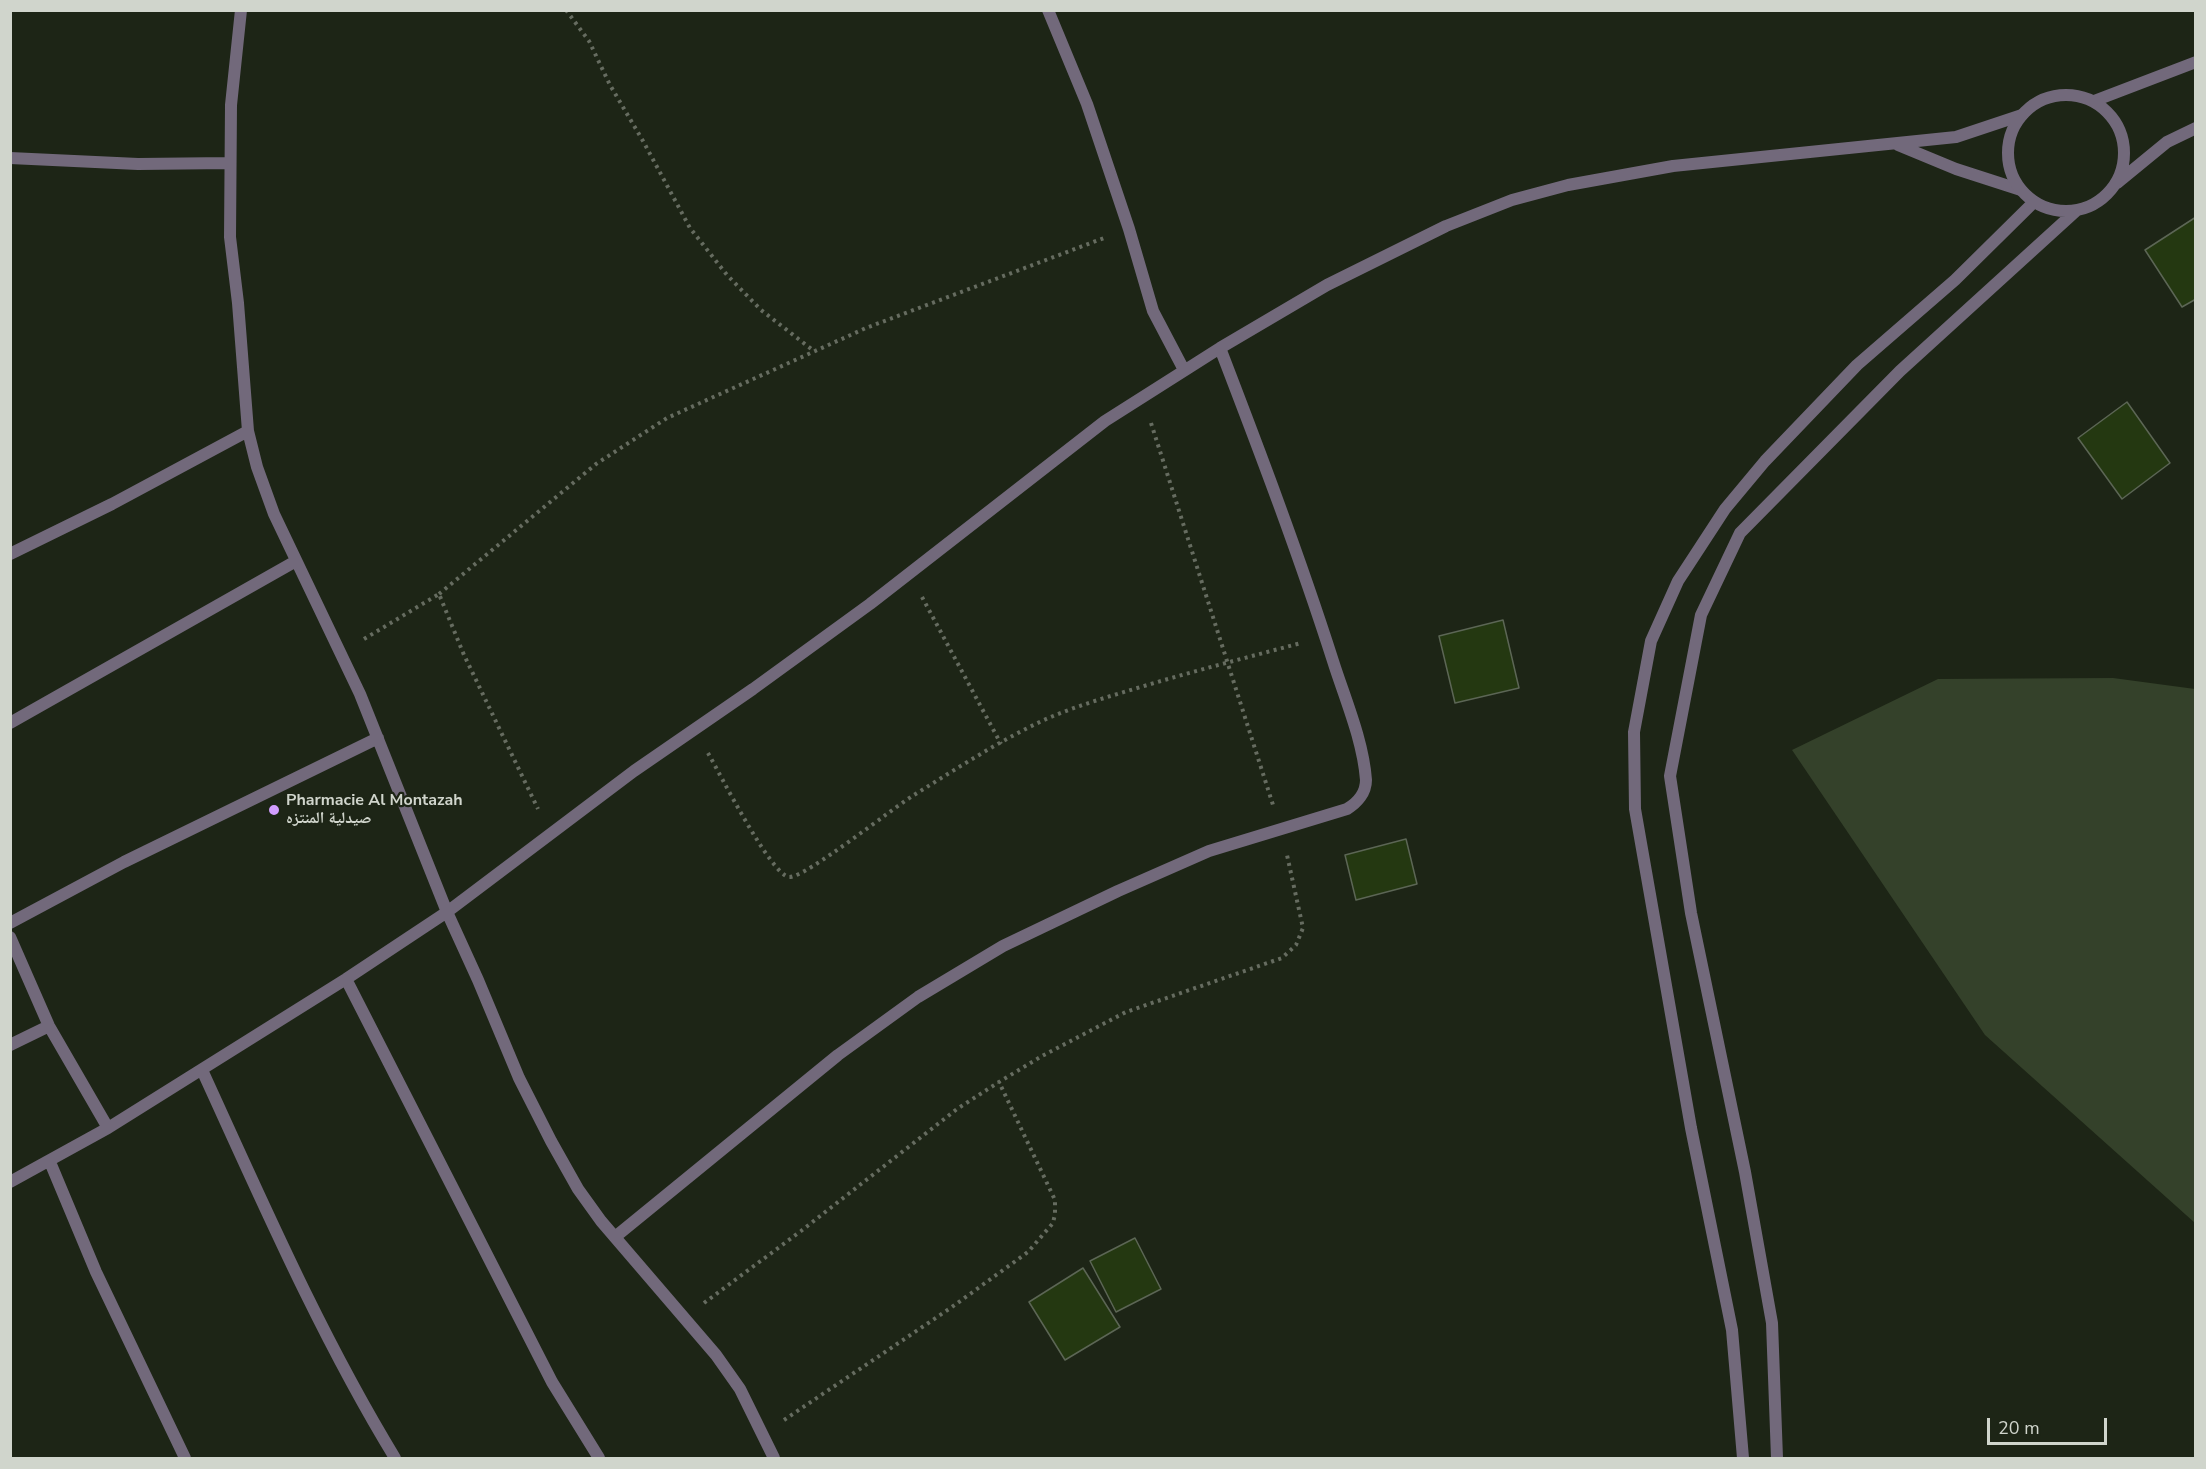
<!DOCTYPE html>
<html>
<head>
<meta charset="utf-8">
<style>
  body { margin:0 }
  #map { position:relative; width:2206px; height:1469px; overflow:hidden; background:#1d2516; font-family:"Nunito Sans",sans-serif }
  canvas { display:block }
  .frame { position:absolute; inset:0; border:12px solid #d0d5cc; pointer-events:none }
  .scale { position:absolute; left:1987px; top:1418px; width:120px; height:27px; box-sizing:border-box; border:3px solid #d0d5cc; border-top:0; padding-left:8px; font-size:18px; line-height:21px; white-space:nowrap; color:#d0d5cc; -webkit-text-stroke:4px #1d2516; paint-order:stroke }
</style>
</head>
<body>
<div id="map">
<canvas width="2206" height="1469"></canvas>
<div class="frame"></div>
<div class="scale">20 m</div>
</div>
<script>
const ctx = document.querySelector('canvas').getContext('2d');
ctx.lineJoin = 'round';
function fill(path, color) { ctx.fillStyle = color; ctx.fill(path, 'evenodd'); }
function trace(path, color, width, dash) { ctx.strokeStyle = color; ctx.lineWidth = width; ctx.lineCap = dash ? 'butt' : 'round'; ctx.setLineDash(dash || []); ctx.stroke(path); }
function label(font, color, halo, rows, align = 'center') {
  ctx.font = font + ' "Nunito Sans","Noto Naskh Arabic",sans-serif'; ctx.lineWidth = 4.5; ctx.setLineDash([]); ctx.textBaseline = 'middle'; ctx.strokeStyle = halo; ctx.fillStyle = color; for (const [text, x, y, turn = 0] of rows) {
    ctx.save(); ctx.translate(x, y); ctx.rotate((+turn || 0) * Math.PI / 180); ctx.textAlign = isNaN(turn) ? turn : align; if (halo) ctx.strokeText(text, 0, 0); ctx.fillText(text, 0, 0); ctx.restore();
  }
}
fill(new Path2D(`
  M2113 678 2195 689V1223L1985 1035 1792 750 1938 679Z`), '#34412a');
const building = new Path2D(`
  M2196 217V299L2182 307 2145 250Z
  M2127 402 2170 463 2122 499 2078 438Z
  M1503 620 1519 688 1455 703 1439 636Z
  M1406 839 1417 884 1356 900 1345 855Z
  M1135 1238 1161 1289 1116 1312 1090 1261Z
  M1083 1268 1120 1327 1065 1360 1029 1302Z`);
fill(building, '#243811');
trace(building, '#5c6655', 1.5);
trace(new Path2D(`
  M566 10 589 41 610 85 643 141 690 228 727 275 761 310 814 351
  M1151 423 1273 805
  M439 594 596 464 667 418 866 328 1104 238
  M922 597 1001 744
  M364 639 439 594 464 655 538 809
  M708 753C719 772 771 875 789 877 805 878 894 807 914 795 956 769 999 741 1044 720 1073 707 1104 698 1134 689 1190 672 1245 658 1301 643
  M704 1303 801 1231 957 1109 999 1082 1042 1056 1126 1012 1282 958 1296 945 1303 928 1287 855
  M784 1420 952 1307 1028 1252 1053 1223 1055 1214V1200L999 1082`), '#666c60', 4, [3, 4.5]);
trace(new Path2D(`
  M241 10 231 105 230 237 238 303 248 431 257 467 274 514 360 694 447 912 478 980 519 1078 551 1141 578 1189 601 1221 716 1355 740 1389 774 1458
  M1048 10 1087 104 1129 229 1153 311 1184 370
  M1898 145 1956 169 2021 190
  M10 158 138 164 229 163
  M10 554 112 504 248 431
  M10 723 296 561
  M10 923 124 862 378 738
  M10 937 49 1026 108 1128
  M346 979 552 1382 599 1458
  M10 1045 49 1026
  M202 1070C262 1201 320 1335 395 1458
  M50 1162 96 1272 185 1458
  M10 1182 108 1128 346 979 447 912 634 771 753 689 870 604 1105 421 1220 348 1327 285 1446 226 1512 200 1568 185 1673 166 1956 137 2022 115
  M615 1237 838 1055 918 997 1003 946 1118 891 1209 851 1347 809C1357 803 1366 793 1366 780 1363 740 1345 699 1333 661 1299 555 1260 452 1220 348`), '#72697b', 12);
trace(new Path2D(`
  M2008 153a58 58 0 1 1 116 0a58 58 0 1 1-116 0Z
  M2094 101 2196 62
  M2117 183 2167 142 2196 128
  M1743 1458 1732 1330 1691 1128 1635 809 1634 732 1651 641 1678 581 1725 509 1765 461 1857 365 1955 280 2034 202
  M1777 1458 1772 1323 1745 1172 1691 913 1670 776 1701 615 1740 533 1900 371 2077 210`), '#72697b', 12);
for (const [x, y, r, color] of [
  [274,810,6,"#d19dfe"]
]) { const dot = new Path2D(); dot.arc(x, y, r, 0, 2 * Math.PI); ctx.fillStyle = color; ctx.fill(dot); trace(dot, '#1d2516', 2); }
label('bold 16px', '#d0d5cc', '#1d2516', [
  ["Pharmacie Al Montazah",286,801],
  ["صيدلية المنتزه",286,819]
], 'left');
</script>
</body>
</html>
